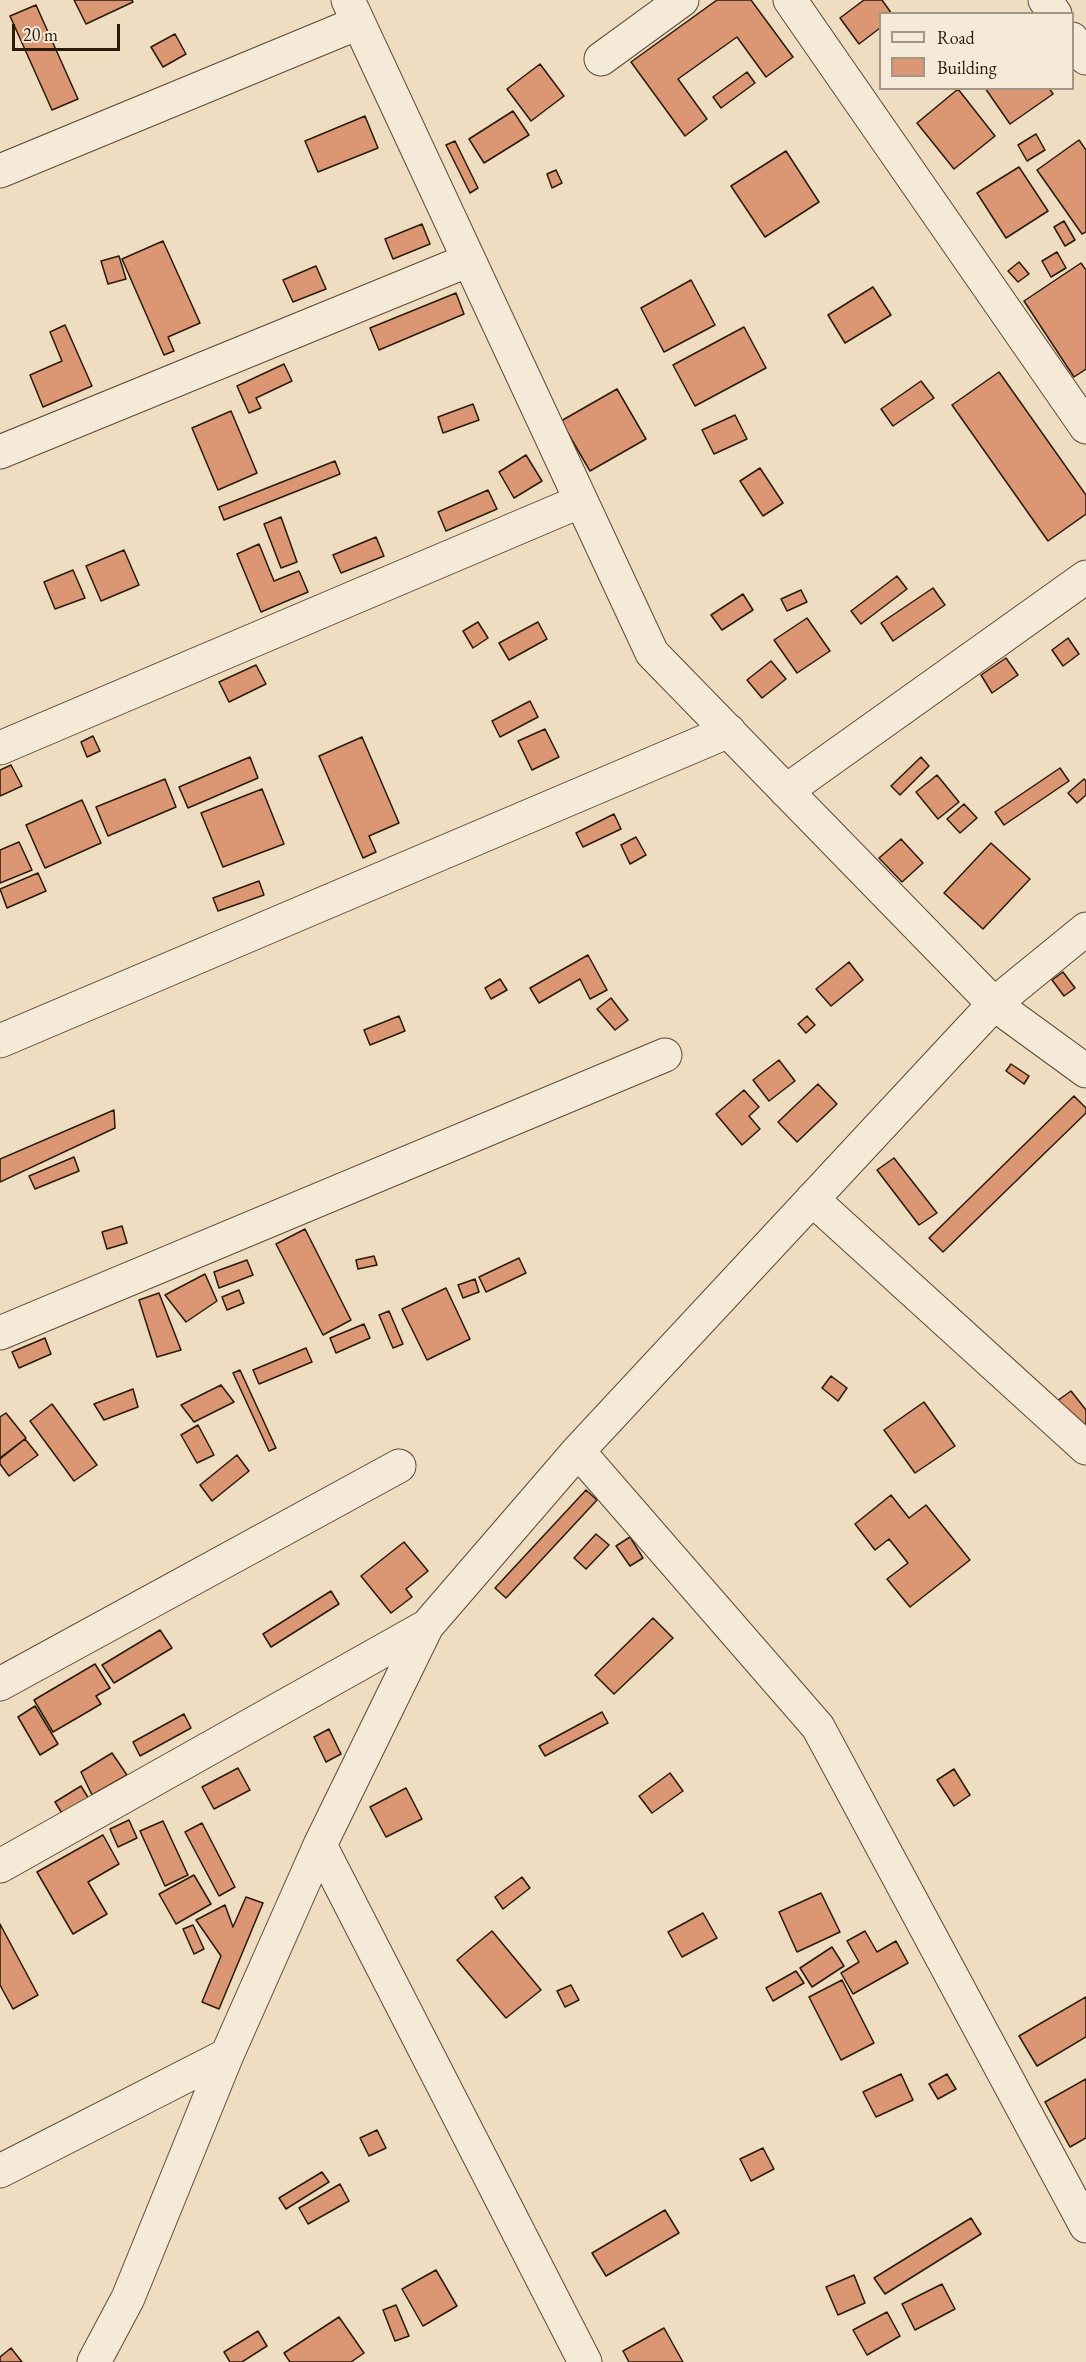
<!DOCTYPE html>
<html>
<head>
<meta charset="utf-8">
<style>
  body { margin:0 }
  #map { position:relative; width:1086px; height:2362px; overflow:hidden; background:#efddc2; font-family:"EB Garamond",serif }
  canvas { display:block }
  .legend { position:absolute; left:879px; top:12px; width:195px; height:78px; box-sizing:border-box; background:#f5e9d7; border:2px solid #a49684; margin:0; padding:8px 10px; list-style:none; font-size:18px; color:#2a1a08 }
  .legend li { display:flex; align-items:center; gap:12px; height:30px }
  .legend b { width:30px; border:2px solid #a49684 }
  .scale { position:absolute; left:12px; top:24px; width:108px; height:27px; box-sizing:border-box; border:3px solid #2a1a08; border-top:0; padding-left:8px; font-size:18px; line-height:21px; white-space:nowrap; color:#2a1a08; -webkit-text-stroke:4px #f5e9d7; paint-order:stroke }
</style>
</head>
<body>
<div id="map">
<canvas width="1086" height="2362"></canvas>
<ul class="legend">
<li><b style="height:8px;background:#f5e9d7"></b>Road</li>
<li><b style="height:16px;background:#db9673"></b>Building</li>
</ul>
<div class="scale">20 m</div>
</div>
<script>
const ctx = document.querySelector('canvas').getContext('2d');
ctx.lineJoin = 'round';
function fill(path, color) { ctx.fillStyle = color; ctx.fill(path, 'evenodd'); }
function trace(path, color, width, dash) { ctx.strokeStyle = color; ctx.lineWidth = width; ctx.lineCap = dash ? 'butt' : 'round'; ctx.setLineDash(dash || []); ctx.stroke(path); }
const building = new Path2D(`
  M74 0H132L133 2 86 24Z
  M717 0H751L793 57 766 77 737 37 678 79 707 119 685 136 631 62Z
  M864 0H882L892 14H880V28L859 44 840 18Z
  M36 5 78 99 52 110 10 16Z
  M175 34 186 54 163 67 151 47Z
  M540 64 564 96 531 121 507 89Z
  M747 72 755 83 721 108 713 97Z
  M985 88H1049L1053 94 1010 124Z
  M958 89 995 136 954 169 917 123Z
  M513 111 529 135 484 163 469 139Z
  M365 116 378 148 318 172 305 141Z
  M1036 134 1045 150 1027 161 1018 145Z
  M1079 140 1086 150V232L1082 234 1037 170Z
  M455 141 478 188 470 193 446 145Z
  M786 151 819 202 765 237 731 186Z
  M1019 167 1048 211 1006 238 977 193Z
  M556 170 562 183 552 188 547 174Z
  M1064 221 1075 240 1065 246 1054 227Z
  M422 224 430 244 393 259 385 239Z
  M163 241 200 323 168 337 174 351 164 355 122 259Z
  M1057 252 1066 268 1051 277 1042 261Z
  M119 256 126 279 108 284 101 261Z
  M1019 262 1029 274 1018 282 1008 271Z
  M1081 263 1086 270V369L1074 377 1024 301Z
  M316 266 326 289 293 302 283 280Z
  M691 280 715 325 664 352 641 308Z
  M873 287 891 315 845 343 828 315Z
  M456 293 464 314 379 350 370 328Z
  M65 325 92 386 43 407 30 375 62 361 50 332Z
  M744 327 766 368 695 406 673 365Z
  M284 364 292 381 256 398 261 408 249 413 237 386Z
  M999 372 1086 495V514L1048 541 952 405Z
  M921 381 934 398 893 426 881 409Z
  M617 389 646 439 590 471 561 421Z
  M473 404 479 420 443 433 438 417Z
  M231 411 257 473 218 490 192 428Z
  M735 415 747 439 714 454 702 430Z
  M526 455 542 481 514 498 499 472Z
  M335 461 340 474 224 520 219 507Z
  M760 468 783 503 763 516 740 481Z
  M488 490 497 509 446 531 438 512Z
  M281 517 297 562 281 568 264 524Z
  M376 537 384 556 341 573 333 555Z
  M259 544 274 581 299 571 308 592 261 612 237 554Z
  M124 550 139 585 101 601 86 566Z
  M73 570 85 598 55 609 44 582Z
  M897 576 907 589 861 624 851 611Z
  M933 588 945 605 893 641 881 623Z
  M801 590 807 602 787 611 781 599Z
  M743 594 753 610 722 630 711 615Z
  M807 618 830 651 797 673 774 640Z
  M478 622 488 638 473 648 463 631Z
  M538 622 547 639 509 660 499 643Z
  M1068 638 1079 654 1063 666 1052 650Z
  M1006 658 1018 675 992 693 981 675Z
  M771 661 786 679 762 698 747 680Z
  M256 665 266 684 229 702 219 682Z
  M530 701 538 717 500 737 492 721Z
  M545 729 559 757 532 770 518 741Z
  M93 736 100 751 87 757 81 742Z
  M362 737 399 823 369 836 376 852 363 858 319 756Z
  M250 757 258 778 188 808 179 787Z
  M921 757 929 766 900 795 891 786Z
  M11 765 22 786 0 796V770Z
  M1060 768 1069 781 1004 825 995 812Z
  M937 775 959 802 938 819 916 792Z
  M165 779 176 807 108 836 96 807Z
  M1084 779 1086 781V795L1077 803 1068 793Z
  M262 789 284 844 223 867 201 813Z
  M82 800 101 843 45 868 26 825Z
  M964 804 977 818 960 833 947 819Z
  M614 814 621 829 583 847 576 833Z
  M636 837 646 855 630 864 621 845Z
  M901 839 923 863 902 882 879 858Z
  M19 842 32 870 0 883V850Z
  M991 843 1030 879 983 929 944 893Z
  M38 873 46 891 7 908 0 889Z
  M259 881 264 895 218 911 213 898Z
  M588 955 607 990 590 999 580 979 539 1003 530 988Z
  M849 962 863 980 831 1006 816 989Z
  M1063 972 1075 988 1064 996 1052 980Z
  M500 979 507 990 491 999 485 988Z
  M611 998 628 1020 615 1030 597 1009Z
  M399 1016 405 1031 370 1045 364 1030Z
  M807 1016 815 1025 806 1033 798 1024Z
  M779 1060 795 1081 769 1101 753 1080Z
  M1011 1064 1029 1076 1024 1084 1006 1071Z
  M818 1084 837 1104 797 1142 778 1122Z
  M744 1090 759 1107 749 1116 760 1129 742 1145 716 1114Z
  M1074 1096 1086 1108V1113L943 1252 929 1238Z
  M114 1110 115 1128 0 1182V1159Z
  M74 1157 79 1171 35 1189 29 1176Z
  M894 1158 937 1213 919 1225 877 1170Z
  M122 1226 127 1243 107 1249 102 1232Z
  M305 1229 351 1320 323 1335 276 1244Z
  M374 1256 377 1265 358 1269 356 1260Z
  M519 1258 526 1273 486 1292 479 1277Z
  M247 1260 253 1275 219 1288 214 1272Z
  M205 1274 217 1301 186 1322 165 1295Z
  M475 1279 479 1292 463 1298 458 1285Z
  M446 1288 470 1339 427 1360 402 1309Z
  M239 1290 244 1303 227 1310 222 1297Z
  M159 1293 181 1350 157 1357 139 1300Z
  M389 1311 403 1344 393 1348 379 1315Z
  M364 1324 370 1338 336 1353 330 1338Z
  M45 1338 51 1354 19 1368 12 1352Z
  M306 1348 312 1362 259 1384 253 1370Z
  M240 1370 276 1448 269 1451 233 1373Z
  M831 1376 847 1388 838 1401 822 1388Z
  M221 1385 234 1402 194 1422 181 1405Z
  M133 1389 138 1407 104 1420 94 1404Z
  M1071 1391 1086 1410V1429L1057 1401Z
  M924 1402 955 1446 915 1473 884 1430Z
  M52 1404 97 1465 74 1481 30 1421Z
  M6 1413 26 1438 0 1458V1417Z
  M198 1425 214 1455 197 1463 181 1435Z
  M25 1439 38 1455 9 1476 0 1464V1459Z
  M237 1455 249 1471 212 1501 200 1485Z
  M586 1490 597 1500 506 1598 495 1588Z
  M891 1495 909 1518 926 1505 970 1560 910 1607 887 1579 908 1563 889 1539 875 1550 855 1524Z
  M596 1534 609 1545 586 1569 574 1558Z
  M630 1537 643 1558 630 1566 616 1546Z
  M404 1542 428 1571 406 1589 412 1597 391 1613 361 1576Z
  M331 1591 339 1604 271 1647 263 1634Z
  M653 1618 673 1638 614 1694 595 1675Z
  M160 1630 172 1648 114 1683 102 1665Z
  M95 1664 110 1688 96 1696 101 1704 53 1732 34 1700Z
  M35 1706 58 1744 40 1755 18 1717Z
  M602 1712 608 1723 545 1756 539 1746Z
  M184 1714 191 1728 140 1756 133 1742Z
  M329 1729 341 1754 326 1762 314 1737Z
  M112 1753 127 1775 92 1795 81 1772Z
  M238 1768 250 1790 214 1809 202 1787Z
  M954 1769 970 1795 954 1806 937 1780Z
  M670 1773 683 1791 652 1813 639 1796Z
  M81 1786 89 1799 63 1815 55 1802Z
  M406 1788 422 1819 386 1837 370 1807Z
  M129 1820 137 1838 118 1847 110 1829Z
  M163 1821 188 1875 165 1886 140 1831Z
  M202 1823 235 1887 219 1896 185 1832Z
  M103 1835 119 1864 88 1882 107 1914 73 1934 37 1872Z
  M194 1875 211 1904 176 1924 159 1894Z
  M522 1877 530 1888 503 1909 495 1897Z
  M821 1893 840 1932 797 1952 779 1912Z
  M246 1897 263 1903 219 2009 202 2002 221 1956 196 1920 225 1905 233 1927Z
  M703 1913 717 1938 682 1957 668 1932Z
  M0 1924 38 1995 13 2009 0 1985Z
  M193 1925 204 1949 194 1954 183 1929Z
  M492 1931 541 1990 506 2018 457 1960Z
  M865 1931 877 1952 896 1941 908 1963 853 1994 841 1973 859 1962 847 1941Z
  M832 1947 844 1966 812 1987 800 1968Z
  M796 1971 804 1983 773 2001 766 1988Z
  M842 1980 874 2043 841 2060 809 1997Z
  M571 1985 579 2000 565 2007 557 1991Z
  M1086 1997V2037L1037 2066 1019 2036Z
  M901 2074 913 2100 876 2117 863 2092Z
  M947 2074 956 2089 938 2099 929 2084Z
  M1086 2079V2138L1070 2147 1045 2102Z
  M377 2130 386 2148 369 2156 360 2138Z
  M763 2148 774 2169 751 2181 740 2159Z
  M322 2172 329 2182 286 2209 279 2198Z
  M340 2184 349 2201 308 2224 299 2208Z
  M665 2210 679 2233 606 2276 592 2253Z
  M971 2218 981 2234 885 2294 874 2278Z
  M436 2270 457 2306 423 2326 402 2289Z
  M854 2275 865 2303 838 2315 826 2287Z
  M942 2284 955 2309 915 2330 902 2304Z
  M396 2305 409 2336 395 2341 383 2310Z
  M887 2312 900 2336 867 2355 853 2330Z
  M339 2317 364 2353 351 2362H290L284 2353Z
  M664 2328 683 2362H629L623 2351Z
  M258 2331 267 2346 242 2362H230L224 2352Z
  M11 2348 22 2362H0V2357Z`);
fill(building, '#db9673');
trace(building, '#2a1a08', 1.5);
const minor = new Path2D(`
  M348 0 652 653 994 1004 1086 1071
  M790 0 1086 427
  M1045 0 1055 14
  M1072 39 1086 58
  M601 59 682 0
  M0 171 358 23
  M0 452 469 260
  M0 748 581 501
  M786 791 1086 577
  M0 1041 729 731
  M812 1199 1086 1448
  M0 1333 665 1055
  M578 1451 818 1727 1086 2226
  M0 1684 399 1466
  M320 1845 585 2362
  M0 1866 427 1626
  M0 2171 227 2055
  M94 2362 128 2298 227 2055 320 1845 427 1626 578 1451 994 1004 1086 929`);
trace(minor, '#5b4b36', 35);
trace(minor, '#f5e9d7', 33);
</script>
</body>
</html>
